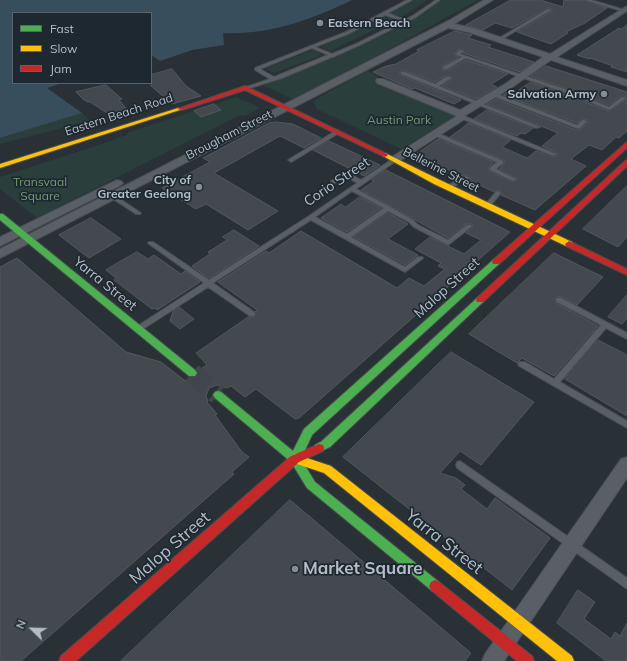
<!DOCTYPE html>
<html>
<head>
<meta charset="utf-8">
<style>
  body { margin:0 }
  #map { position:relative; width:627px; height:661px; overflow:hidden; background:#2a3136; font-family:Mulish,sans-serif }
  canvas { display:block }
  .legend { position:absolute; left:12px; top:12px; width:140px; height:72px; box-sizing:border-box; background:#1e2830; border:1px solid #5a646c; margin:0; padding:5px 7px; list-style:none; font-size:12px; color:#b4bec7 }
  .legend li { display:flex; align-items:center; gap:8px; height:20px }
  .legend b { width:20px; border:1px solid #5a646c }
  .north { position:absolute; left:12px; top:609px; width:40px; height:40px; -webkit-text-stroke:3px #1e2830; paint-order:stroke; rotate:293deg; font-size:11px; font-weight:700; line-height:16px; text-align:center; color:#b4bec7 }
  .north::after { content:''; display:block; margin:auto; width:14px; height:18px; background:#b4bec7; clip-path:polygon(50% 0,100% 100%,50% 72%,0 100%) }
</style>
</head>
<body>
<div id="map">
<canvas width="627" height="661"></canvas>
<ul class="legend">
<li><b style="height:5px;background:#4caf50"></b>Fast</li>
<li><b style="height:5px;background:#ffc107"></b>Slow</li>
<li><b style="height:5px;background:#c62828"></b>Jam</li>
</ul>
<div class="north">N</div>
</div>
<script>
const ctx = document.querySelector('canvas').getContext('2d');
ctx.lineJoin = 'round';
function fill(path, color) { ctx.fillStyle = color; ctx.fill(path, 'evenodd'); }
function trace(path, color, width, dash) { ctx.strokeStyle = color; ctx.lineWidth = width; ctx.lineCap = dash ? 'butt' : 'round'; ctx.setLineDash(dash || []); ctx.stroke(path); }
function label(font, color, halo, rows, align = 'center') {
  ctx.font = font + ' Mulish,sans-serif'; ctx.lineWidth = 3.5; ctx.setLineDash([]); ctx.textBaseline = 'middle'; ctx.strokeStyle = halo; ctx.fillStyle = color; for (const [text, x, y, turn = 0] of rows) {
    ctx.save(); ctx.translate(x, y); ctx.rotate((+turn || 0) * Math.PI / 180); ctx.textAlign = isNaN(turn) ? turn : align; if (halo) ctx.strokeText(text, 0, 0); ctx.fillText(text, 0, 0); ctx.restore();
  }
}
fill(new Path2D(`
  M414 0H428L401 17 391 13Z
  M442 0H478L364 63 293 99 263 85 349 51 396 29Z
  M385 17 395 20 330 51 321 47Z
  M313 50 322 55 274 73 267 69V68Z
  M367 71 379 76 377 77 379 79 456 117 401 149 317 109 314 102 318 98Z
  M237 97 260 108 245 116 240 115 37 218 0 189V177L117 139 116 138 128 135 127 133Z
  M82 113 90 121 0 144V138Z`), '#2a3e3c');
fill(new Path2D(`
  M0 0H352C311 20 269 35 223 33L224 45 192 50 160 61 151 55V13H13V83H62L47 88 82 113 0 138Z`), '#394e5d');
const building = new Path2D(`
  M511 0H540L563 7 564 0H584L607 8 585 23 566 32 568 33 551 44 517 32 552 11V9L548 8 512 28 495 23 483 30 466 25Z
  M627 25V72L611 67 613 66 590 58 589 59 577 55 619 28 621 29Z
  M455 31 472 35 468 38 491 45 488 47 534 62 520 72 463 53 464 50 459 49 454 54 459 57 442 66V70H448L466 60 508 74 491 84 497 87 476 99 442 86 451 80 452 77 450 76H445L435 82 406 71H400V75L461 100 454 104 415 88 412 89 373 72 386 66 396 64 419 51 417 50Z
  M546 66 627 92V97L621 96 609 105 573 91 531 76Z
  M172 69 186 86 201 96 172 104 151 86V75Z
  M531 82 609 111 627 99V131L619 138 616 137 602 150 589 145 571 159 586 166 535 210 501 195 502 193 499 190 494 192 469 180 470 177 467 175 462 176 415 155 438 139 494 162 489 167V171L512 182 517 180V178L499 169 504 164V160L450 137 461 129 468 123 511 140 502 147 527 158 536 151 550 156H556L557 153 542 146 558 133 487 104 496 99 576 130 581 129 588 122V120L583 119 577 123 503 95 509 91 514 93Z
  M106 85 122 99 119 100 130 113 113 117 90 102H88L84 100 76 92Z
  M214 104 221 110 201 117 194 111Z
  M487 110 533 128 525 134 521 133 517 136 474 119Z
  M276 122 293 124 321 138 304 148 280 136 214 173 278 211 248 230 206 204 196 209 162 188 210 162 203 158 269 123Z
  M329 141 380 165 364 176 313 150Z
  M386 170 510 232 299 418 295 419 256 389 245 397 231 386 227 388 217 385 209 388 206 396 208 401 207 402 217 414 215 415 242 452 249 457 232 472 234 474 21 661H0V267L17 258 126 352 161 362 184 380 192 382 200 380 204 374 202 368 207 365 196 353 248 317H255V312L257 310 218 282 266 251 269 253 301 231 397 288 409 278 424 286 445 269 438 266 441 263 415 249 430 237 464 254 481 240 466 233 472 228V224H466L448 238 361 190 374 181 372 180Z
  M627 186V237L618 247 583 229Z
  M360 197 381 208 347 232 321 218 341 204 345 207Z
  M388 213 408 224 388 239 418 255 405 265 354 237Z
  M91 218 121 239 89 258 59 235Z
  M234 230 259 246 211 277 208 278 192 266 210 254 208 252 227 240 223 237Z
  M137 252 148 259 154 255 181 274 185 271 200 282 157 310 155 308 152 309 114 280 116 278 106 270Z
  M554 253 603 277 577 305 562 297 557 296 555 299 556 303 598 326 554 376 522 358 517 363 469 334Z
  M627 295V318L622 324 608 317Z
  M179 307 194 319 180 329 170 321 173 311Z
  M598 340 627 355V416L565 379Z
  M451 352 534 402 481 465 460 451 440 473 456 478 465 485 461 489 487 509 495 498 550 538 512 590 343 457Z
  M290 500 471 653 465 661H121Z
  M578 590 595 602 584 619 611 639 615 632 620 636 627 623V661H606L557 623Z`);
fill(building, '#43494e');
trace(building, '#52585d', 1);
trace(new Path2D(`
  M192 373 218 395`), '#3f464c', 20, [20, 10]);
const lane = new Path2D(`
  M407 0H412L388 13 405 20 414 15 436 0H440L416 17 360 45 335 56 334 57H332L282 78 247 89 243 88 270 79 255 70V68L346 32ZM385 15 402 21 358 43 332 54 315 47 348 34ZM312 48 328 55 274 77 260 69Z
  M585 0H591L625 10 622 11Z
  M548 9 551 10 499 41 496 40Z
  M460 50 463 51 460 54 573 92 609 107 622 97 626 98 610 110 569 94 466 58 447 69H443V67L462 57 455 54Z
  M401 72H405L435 84 446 77H450V79L439 86 540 127 536 128 401 74Z
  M493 94H497L577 125 583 120 587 121 580 128H576L493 96Z
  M460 116H464L556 154 555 155H551L460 118Z
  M337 130 339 131V133L293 161 291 162 288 160Z
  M435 132 503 161V163L496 169 516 179 513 181 511 180 490 170V168L497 162 433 135V133Z
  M394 158 396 159V161L356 189 390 207 413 220 418 225 448 240 467 225H471V227L448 245 414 227 409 222 388 211 351 237 405 267 418 257H422L423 258 422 259 405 272 311 220 213 283 254 312 255 314 254 316H250L208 287 140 331H136L135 329 136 327 204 283 149 244 148 243 149 242H153L209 280 309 216 357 183 345 176 335 183H331V181C347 170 345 172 361 180ZM352 191 384 208 347 234 315 217Z
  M466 176 468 177V179L448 189 445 187Z
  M103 188 105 189 141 213 140 214H136L101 191 100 190Z
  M498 191 501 193 500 194 489 207H485V205L496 192Z
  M557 298H561L627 333V339L606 328 560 382 627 421V428L519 366 518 364 519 362H525L554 379 601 325 557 302 556 300Z
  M460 461 627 578V589L457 468 456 465 457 462Z`);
const street = new Path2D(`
  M484 0H493L454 24 473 28 550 54 627 6V11L557 57 627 80V86L551 60 511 88 466 115 465 119 398 162H390L389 160 390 158 457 116 377 83 376 81 377 79H383L460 110 505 84 543 57 468 32 448 28 0 258V249L448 21Z
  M117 180 121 181 123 183 121 185 0 246V237Z
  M627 457V478L504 661H482L485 654 621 459Z`);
const fast = new Path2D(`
  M0 214H3L195 370 197 373 195 376H189L0 220Z
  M496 259 500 262 499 264 312 435 301 459 315 482 439 582 441 586 439 590 435 592 431 590 307 488 291 462 215 398 213 395 215 392 218 391 221 392 293 451 304 429 493 260Z
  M480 297 483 298 484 300 483 302 330 447 319 452 315 451 314 448 315 445 322 441 477 298Z`);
const slow = new Path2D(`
  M178 108 183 109 0 168V164Z
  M385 153 440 180 572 242 573 244 572 246H566L434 184 383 156V154Z
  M295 454 331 466 572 656 574 661H557L324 473 291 462 290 459 291 456Z`);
const jam = new Path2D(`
  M245 86 387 154 388 155 385 157 383 156 245 90 182 110 177 109Z
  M627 142V148L499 264H493L492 262 493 260Z
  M627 160V166L483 302H477L476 300 477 298 625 161Z
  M569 241 627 269V275L566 246 565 244Z
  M319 444 323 445 324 448 323 451 299 462 76 661H59L61 656 291 456Z
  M435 580 439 582 532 656 534 661H517L431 590 429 586 431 582Z`);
trace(lane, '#484d51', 2);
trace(street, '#484d51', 2);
trace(fast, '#484d51', 2);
trace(slow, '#484d51', 2);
trace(jam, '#484d51', 2);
fill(lane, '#595f64');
fill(street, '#595f64');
fill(fast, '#4caf50');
fill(slow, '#ffc107');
fill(jam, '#c62828');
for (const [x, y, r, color] of [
  [320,23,4,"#848d94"],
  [604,94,4,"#848d94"],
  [199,187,4,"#848d94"],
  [295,569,4,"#848d94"]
]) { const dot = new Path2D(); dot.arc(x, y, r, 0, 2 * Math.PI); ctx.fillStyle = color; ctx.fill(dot); trace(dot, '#1e2830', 1.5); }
label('bold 12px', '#b4bec7', '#1e2830', [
  ["Eastern Beach",328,23,"left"],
  ["Salvation Army",596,94],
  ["City of",191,180],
  ["Greater Geelong",191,194]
], 'right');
label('12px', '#b4bec7', '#1e2830', [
  ["Eastern Beach Road",119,115,-18],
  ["Brougham Street",229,135,-27],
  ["Bellerine Street",441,170,27]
]);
label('12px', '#749b76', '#1e2830', [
  ["Austin Park",399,120],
  ["Transvaal",40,182],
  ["Square",40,196]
]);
label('14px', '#b4bec7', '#1e2830', [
  ["Corio Street",337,182,-34],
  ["Yarra Street",105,284,39],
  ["Malop Street",447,288,-42]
]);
label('17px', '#b4bec7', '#1e2830', [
  ["Yarra Street",444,542,38],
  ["Malop Street",170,548,-41]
]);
label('bold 17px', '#b4bec7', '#1e2830', [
  ["Market Square",303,569]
], 'left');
</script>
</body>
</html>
